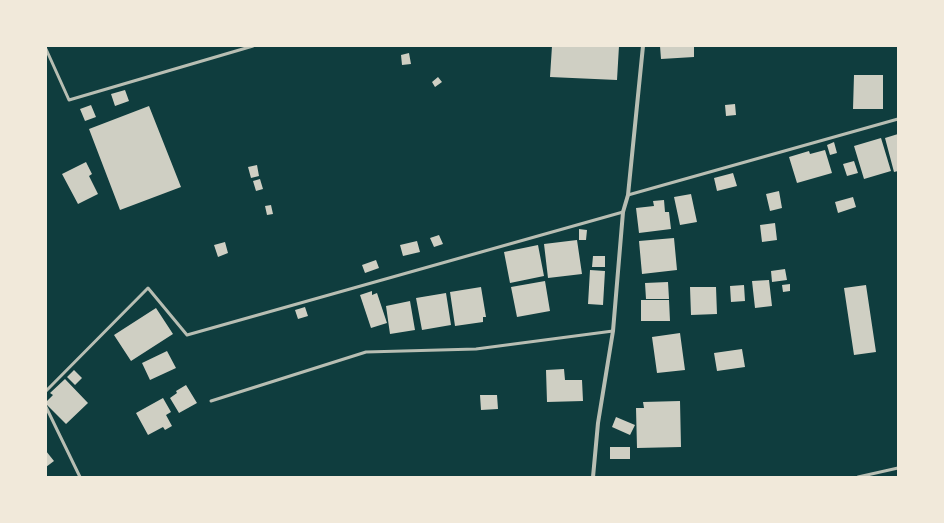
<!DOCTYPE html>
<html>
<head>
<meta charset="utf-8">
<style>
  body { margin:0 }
  #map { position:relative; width:944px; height:523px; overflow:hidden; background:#0f3d3e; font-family:Merriweather,serif }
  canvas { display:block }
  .frame { position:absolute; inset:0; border:47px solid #f1e9da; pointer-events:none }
</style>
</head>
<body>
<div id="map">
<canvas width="944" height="523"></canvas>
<div class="frame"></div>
</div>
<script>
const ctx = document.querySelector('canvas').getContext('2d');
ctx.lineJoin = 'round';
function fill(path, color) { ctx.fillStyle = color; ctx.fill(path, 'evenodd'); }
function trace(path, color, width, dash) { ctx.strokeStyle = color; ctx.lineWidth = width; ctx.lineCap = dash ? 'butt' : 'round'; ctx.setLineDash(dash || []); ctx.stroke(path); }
fill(new Path2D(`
  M552 46H619L617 80 550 77Z
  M660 46H694V57L661 59Z
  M409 53 411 64 402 65 401 55Z
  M854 75H883V109H853Z
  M438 77 442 82 435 87 432 82Z
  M125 90 129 101 115 106 111 94Z
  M735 104 736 115 726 116 725 105Z
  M91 105 96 117 85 121 80 109Z
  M149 106 181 187 120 210 89 129Z
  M898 134V171L894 172 885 138Z
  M881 138 891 171 864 179 854 146Z
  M834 142 837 153 830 155 827 145Z
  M825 150 832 173 797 183 789 157 809 151 810 154Z
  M854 161 858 173 847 176 843 164Z
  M86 162 92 174 89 176 98 194 78 204 62 174Z
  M257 165 259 176 251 178 248 167Z
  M733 173 737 186 717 191 714 178Z
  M260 179 263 189 256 191 253 181Z
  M779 191 782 208 770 211 766 194Z
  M691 194 697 222 680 225 674 197Z
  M853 197 856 207 838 213 835 202Z
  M664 200 665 212H669L671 229 639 233 636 208 654 206 653 201Z
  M271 205 273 214 267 215 265 206Z
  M775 223 777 240 762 242 760 225Z
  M579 229 587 230 586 240H579Z
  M439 235 443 244 434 247 430 238Z
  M674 238 677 270 642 274 639 241Z
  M577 240 582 274 548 278 544 244Z
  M417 241 420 252 403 256 400 245Z
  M225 242 228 253 218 257 214 245Z
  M538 245 544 276 510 283 504 252Z
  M593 256H605V267H592Z
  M376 260 379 268 365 273 362 265Z
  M785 269 787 280 772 282 771 271Z
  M590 270 605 271 603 305 588 304Z
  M769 280 772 306 755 308 752 281Z
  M545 281 550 311 517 317 511 287Z
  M668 282 669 299H646L645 283Z
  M790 284V291L783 292 782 285Z
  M744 285 745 301 731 302 730 286Z
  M866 285 876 352 854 355 844 288Z
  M481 287 486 317H483V322L455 326 450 292Z
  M690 287H716L717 314 691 315Z
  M372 291V295L377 293 387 323 371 328 360 295Z
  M446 293 451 325 422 330 416 298Z
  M641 300H669L670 321H641Z
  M410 301 415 330 390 334 386 306Z
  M305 307 308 316 298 319 295 310Z
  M156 308 173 334 131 361 114 335Z
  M680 333 685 370 657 373 652 337Z
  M742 349 745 367 717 371 714 353Z
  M167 351 176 368 150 380 142 363Z
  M564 369 565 380H582L583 401 547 402 546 370Z
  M74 370 82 378 75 385 67 377Z
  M65 379 88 403 66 424 46 404V402L53 395 50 393Z
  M186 385 197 403 179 413 170 398 177 393 176 391Z
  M480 395H497L498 409 481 410Z
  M163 398 171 412 166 415 172 426 165 430 163 427 148 435 136 413Z
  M680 401 681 447 637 448 636 408H644L643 402Z
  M616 417 635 425 630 435 612 427Z
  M610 447H630V459H610Z
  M46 451 54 461 46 467Z`), '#cfcfc3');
trace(new Path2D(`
  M46 49 69 100 253 46
  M628 195 898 119
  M46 391 148 288 187 335 623 212
  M211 401 366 352 476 349 613 331
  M46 407 80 477
  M858 477 898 468`), '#b8beb3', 3);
trace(new Path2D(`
  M593 477 598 423 613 331 623 212 628 195 643 46`), '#b8beb3', 4);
</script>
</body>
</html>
